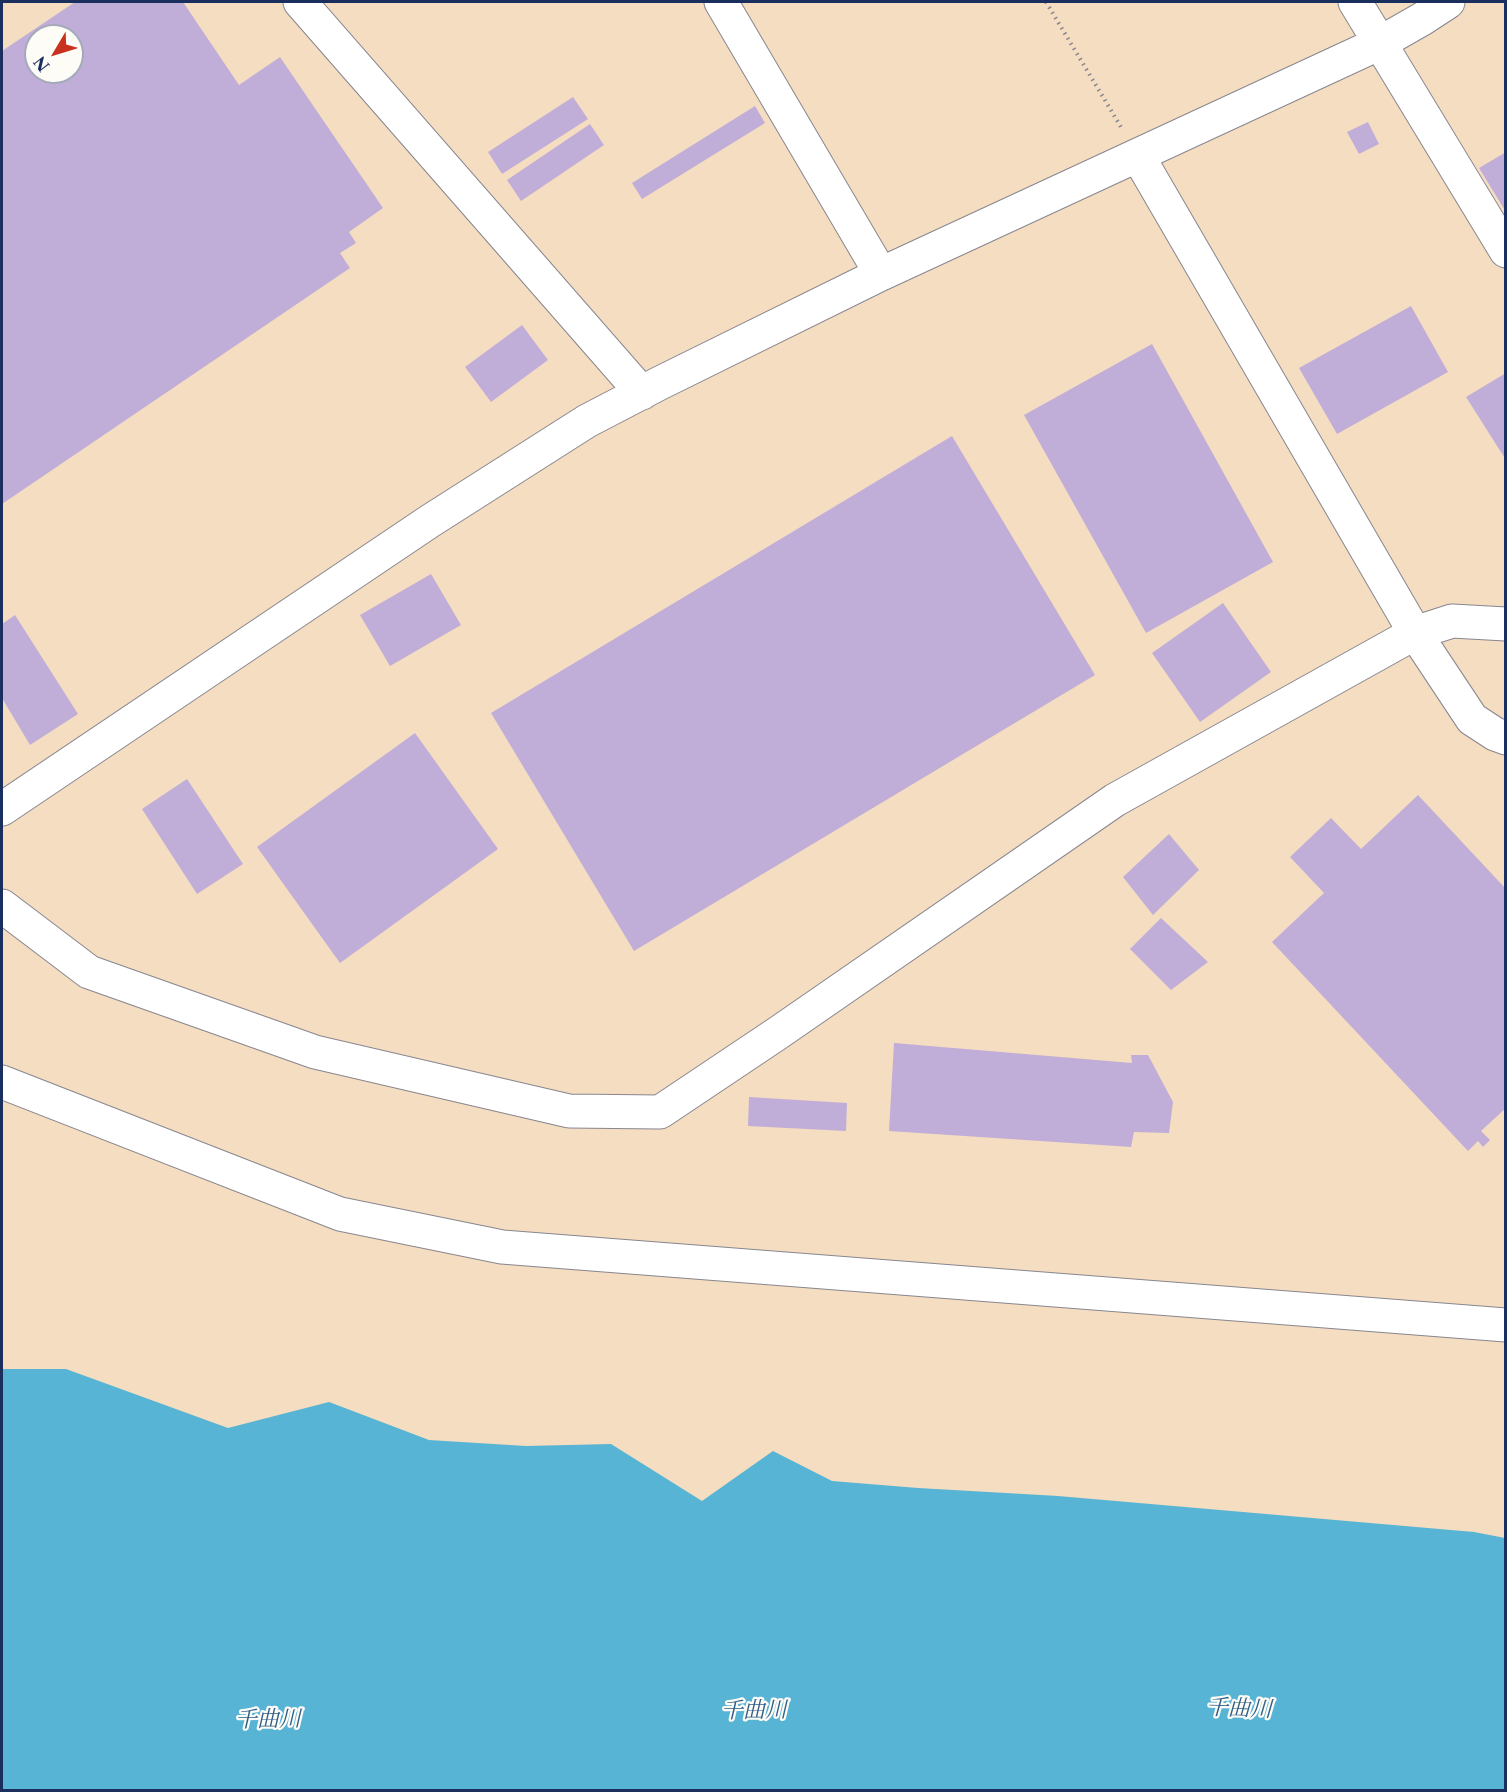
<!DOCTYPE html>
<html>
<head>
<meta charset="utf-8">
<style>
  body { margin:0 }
  #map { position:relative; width:1507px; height:1792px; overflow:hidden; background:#f4ddc0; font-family:"Libre Caslon Text",serif }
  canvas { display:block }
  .frame { position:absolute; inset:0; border:3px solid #1b2f5e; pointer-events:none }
  .north { position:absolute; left:24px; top:24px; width:60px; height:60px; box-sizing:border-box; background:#fdfcf7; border:2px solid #a3aaba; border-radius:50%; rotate:232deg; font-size:16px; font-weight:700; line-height:24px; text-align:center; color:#1b2f5e }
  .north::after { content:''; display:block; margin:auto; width:21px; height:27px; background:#c8321e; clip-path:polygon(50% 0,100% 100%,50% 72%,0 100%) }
</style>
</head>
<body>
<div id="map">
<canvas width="1507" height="1792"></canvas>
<div class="frame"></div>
<div class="north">N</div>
</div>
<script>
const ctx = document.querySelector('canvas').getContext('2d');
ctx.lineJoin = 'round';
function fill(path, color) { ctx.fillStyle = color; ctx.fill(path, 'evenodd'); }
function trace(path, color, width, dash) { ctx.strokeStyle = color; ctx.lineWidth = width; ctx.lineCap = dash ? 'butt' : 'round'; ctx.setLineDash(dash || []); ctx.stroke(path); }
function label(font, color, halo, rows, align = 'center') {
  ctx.font = font + ' "Libre Caslon Text","Noto Serif JP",serif'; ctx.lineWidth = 4.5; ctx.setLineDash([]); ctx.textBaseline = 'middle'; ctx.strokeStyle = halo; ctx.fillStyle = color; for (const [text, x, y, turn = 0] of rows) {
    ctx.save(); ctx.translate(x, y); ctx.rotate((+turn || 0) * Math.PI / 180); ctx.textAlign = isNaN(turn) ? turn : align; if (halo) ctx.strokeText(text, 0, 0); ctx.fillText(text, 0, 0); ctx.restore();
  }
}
fill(new Path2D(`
  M2 1369H66L228 1428 329 1402 429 1440 526 1446 611 1444 702 1501 773 1451 832 1481 918 1488 1058 1496 1474 1532 1505 1538V1790H2Z`), '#57b4d5');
fill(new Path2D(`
  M75 2H183L239 85 280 57 383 208 349 232 356 243 340 253 350 268 2 504V51ZM36 36H72V72H36Z
  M573 97 588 119 502 174 488 152Z
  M755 106 765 123 642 199 632 183Z
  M1368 122 1379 144 1359 154 1347 132Z
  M590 124 604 145 521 201 507 180Z
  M1506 152V212L1479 168Z
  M1411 306 1448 372 1337 434 1299 368Z
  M522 325 548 360 491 402 465 367Z
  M1152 344 1273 562 1146 633 1024 415Z
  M1506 373V460L1466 397Z
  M952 436 1095 675 634 951 491 713Z
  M431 574 461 625 390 666 360 615Z
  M1223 603 1271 672 1200 722 1152 653Z
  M15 615 78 714 30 745 2 698V624Z
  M415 733 498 849 340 963 257 847Z
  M187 779 243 864 197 894 142 809Z
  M1418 795 1506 889V1108L1481 1131 1490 1140 1483 1147 1478 1141 1468 1151 1272 942 1324 893 1290 857 1331 818 1361 849Z
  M1169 834 1199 870 1153 915 1123 877Z
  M1161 918 1208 962 1171 990 1130 949Z
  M894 1043 1132 1063 1131 1055H1148L1173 1102 1169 1133 1134 1132 1131 1147 889 1131Z
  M749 1097 847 1103 846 1131 748 1126Z`), '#c1aed8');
const street = new Path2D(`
  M300 2 642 393
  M721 2 881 274
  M1355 2 1506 251
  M1138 156 1415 633 1472 719 1495 734 1506 738
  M2 809 430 521 587 421 660 383 881 274 1380 43 1422 19 1448 2
  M2 906 89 972 315 1052 569 1111 660 1112 778 1033 1115 800 1415 633 1452 621 1506 624
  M2 1082 340 1214 502 1247 1506 1325`);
trace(street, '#88868f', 35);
trace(new Path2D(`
  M1046 2 1121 127`), '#88868f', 4, [1.5, 4.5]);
trace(street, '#fff', 33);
label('italic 22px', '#305e88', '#fdfcf7', [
  ["千曲川",1239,1709,2],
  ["千曲川",754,1711,-1],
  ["千曲川",268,1720,-1]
]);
</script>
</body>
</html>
